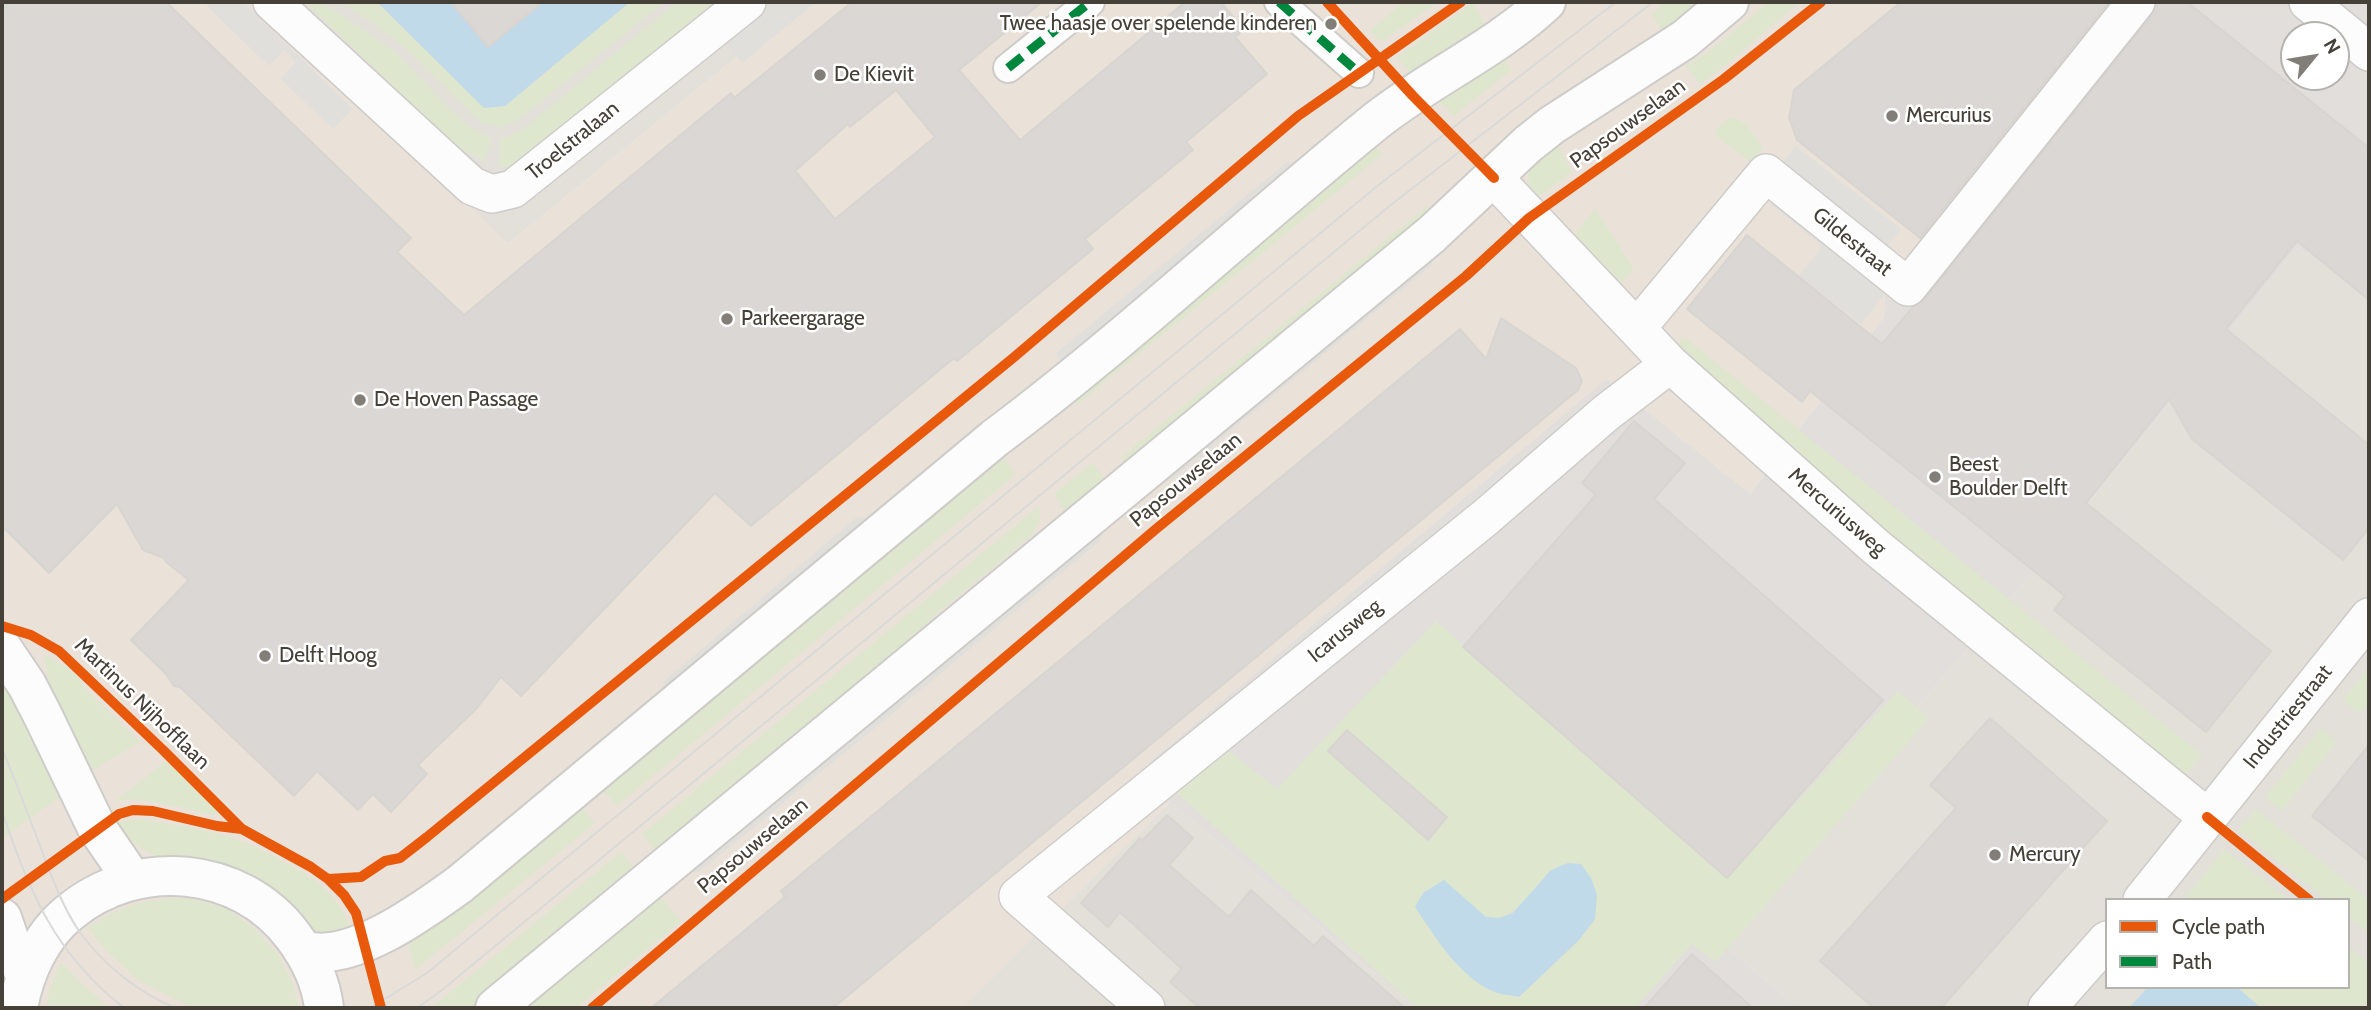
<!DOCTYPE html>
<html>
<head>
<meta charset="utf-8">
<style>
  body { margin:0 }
  #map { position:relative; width:2371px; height:1010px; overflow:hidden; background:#f0eeeb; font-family:Cabin,sans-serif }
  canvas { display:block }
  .frame { position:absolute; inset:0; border:4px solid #454038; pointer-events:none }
  .legend { position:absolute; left:2105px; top:898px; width:245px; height:91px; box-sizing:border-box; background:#fff; border:2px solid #b5b3af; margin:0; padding:9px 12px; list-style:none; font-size:21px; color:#454038 }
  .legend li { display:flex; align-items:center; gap:14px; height:35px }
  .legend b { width:35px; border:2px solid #b5b3af }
  .north { position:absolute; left:2280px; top:21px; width:70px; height:70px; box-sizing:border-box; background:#fff; border:2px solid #b5b3af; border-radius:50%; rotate:60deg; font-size:19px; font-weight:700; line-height:28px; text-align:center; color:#454038 }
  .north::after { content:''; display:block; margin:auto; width:24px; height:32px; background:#817d77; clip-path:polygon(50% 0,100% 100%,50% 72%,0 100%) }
</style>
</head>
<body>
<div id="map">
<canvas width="2371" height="1010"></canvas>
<div class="frame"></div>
<ul class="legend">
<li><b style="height:9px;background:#e8590c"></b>Cycle path</li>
<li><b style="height:9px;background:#00873e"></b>Path</li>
</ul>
<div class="north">N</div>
</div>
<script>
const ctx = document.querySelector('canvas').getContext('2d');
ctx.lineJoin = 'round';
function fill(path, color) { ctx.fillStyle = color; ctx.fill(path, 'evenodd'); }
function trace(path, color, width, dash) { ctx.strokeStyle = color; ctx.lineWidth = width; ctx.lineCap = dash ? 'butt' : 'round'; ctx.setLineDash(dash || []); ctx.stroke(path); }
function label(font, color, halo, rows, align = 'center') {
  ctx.font = font + ' Cabin,sans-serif'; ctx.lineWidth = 5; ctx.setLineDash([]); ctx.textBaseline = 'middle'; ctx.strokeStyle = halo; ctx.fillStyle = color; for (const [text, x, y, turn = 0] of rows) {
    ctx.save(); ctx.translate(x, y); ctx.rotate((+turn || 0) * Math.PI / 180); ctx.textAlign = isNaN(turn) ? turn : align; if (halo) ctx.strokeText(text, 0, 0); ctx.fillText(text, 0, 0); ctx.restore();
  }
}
fill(new Path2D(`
  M252 2H804L508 244Z
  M2369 176V1008H1799L1716 938 1998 614 2297 248 2307 255ZM2107 900H2348V987H2107Z
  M1170 802 1416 1008H969L965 1004Z`), '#e3e0da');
fill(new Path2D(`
  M2 2H252L508 244 804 2H2119L1885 296 1884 317 1749 495 1606 379 1148 763 1170 802 966 1004 969 1008H2Z`), '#eae2d9');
fill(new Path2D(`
  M2119 2H2369V176L2307 255 2297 248 1998 614 1716 938 1799 1008H1416L1170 802 1148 763 1606 379 1750 494 1884 317 1885 296ZM2294 35H2336V77H2294Z`), '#e1dedb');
fill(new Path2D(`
  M305 2H322L393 50 455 114 473 129 492 138 484 160 458 148Z
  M342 2H377L484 108 505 106 630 2H664L518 120 502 127 482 123 399 42Z
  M677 2H716L520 165 511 167 499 165 501 139 521 131Z
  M1404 2H1438L1381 42 1370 30Z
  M1666 2H1716L1667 38 1651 14Z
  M1769 2H1800L1716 73 1699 84 1686 66 1708 52Z
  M1472 3 1489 31 1418 83 1397 57Z
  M1500 51 1511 70 1454 116 1432 95Z
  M1731 117 1746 124 1763 148 1751 163 1714 134 1718 127Z
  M1554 137 1572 172 1535 199 1529 188 1528 162Z
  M1374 145 1383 154 1077 405 1070 396Z
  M1426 207 1431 214 1128 466 1121 457Z
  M1595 208 1634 269 1617 288 1570 240Z
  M1684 337 2202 755 2182 779 1905 551 1675 347Z
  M1000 454 1016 474 617 806 595 781Z
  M1093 463 1108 483 1064 518V510L1055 493Z
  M1039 506 1040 519 1032 535 929 620 920 646 663 860 642 834Z
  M1436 621 1727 879 1898 691 1929 718 1716 962 1692 944 1635 1008H1418L1169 786 1219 743 1277 789ZM1551 870 1595 919 1579 940 1519 997 1444 881C1455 890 1475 912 1487 917 1511 926 1537 886 1551 870Z
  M47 656 74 672 84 687 140 742 92 771 53 698 44 659Z
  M2369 667V703L2360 714 2343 700Z
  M2 668 70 789 2 839Z
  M2321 728 2337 742 2282 810 2265 797Z
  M166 761 219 810 218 813 216 815C192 811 135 794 114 802Z
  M574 799 595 823 415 970 407 938Z
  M2256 809 2369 900V933L2348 917V900H2327L2238 830Z
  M139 819C169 824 201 828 230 837 249 843 267 852 284 862 318 879 341 897 352 934H320L174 862C149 855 133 845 116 825L122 821Z
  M2224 849 2289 900H2184Z
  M621 852 643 878 480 1008H431Z
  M656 891 681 921 576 1008H512Z
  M187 898 226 908 254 928 278 954 293 984 299 1008H192L138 980 105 950 88 927C126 904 142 899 187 898Z
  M2348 947 2369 963V1008H2261L2237 987H2348Z
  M60 964H63L79 981 110 1008H46L50 989Z`), '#dee7ce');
fill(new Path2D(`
  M206 2H243L353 109 333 129 280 78 296 62 284 50 269 66 205 4Z
  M774 2H816L742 63 725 42Z
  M1796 146 1901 229 1866 272 1888 290 1861 324 1799 276 1822 246 1770 204 1792 177 1779 166Z
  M1288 161 1298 172 1065 366 1055 354Z
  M1432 247V265L1170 481H1151Z
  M1583 406 1590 414 1289 659 1282 651Z
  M857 517 874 521 672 693 663 682Z
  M1102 521 1101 540 864 737 699 872H679Z`), '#e1dfdc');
fill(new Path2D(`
  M377 2H450L488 47 543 2H630L505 106 484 108Z
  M1568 863 1581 864 1591 878 1597 895 1595 919 1579 940 1519 997C1511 995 1500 995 1492 991 1458 975 1435 937 1415 907L1423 893 1444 880 1486 917 1499 918 1513 913 1551 870Z
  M2148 987H2237L2261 1008H2129Z`), '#c0dae9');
const building = new Path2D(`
  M2 2H166L411 238 397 252 464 315 731 93 734 98 852 2H1042L959 70 1020 140 1185 2H1221L1244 30 1235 37 1267 74 1186 142 1193 150 1085 239 1093 249 957 361 954 358 751 526 715 493 521 696 501 677 477 708 418 765 427 774 391 812 373 794 358 810 317 771 294 796 180 687 174 686 166 674 131 640 189 580 166 562 164 558 143 550 117 504 49 573 2 526ZM896 90 935 137 835 219 795 171 848 124 850 127Z
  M451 2H543L488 47Z
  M1901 2H2109L1920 238 1797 140 1789 118 1794 90Z
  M2156 2H2187L2369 148V300L2297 241 2226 329 2369 445V528L2343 560 2192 439 2169 399 2086 503 2271 651 2206 732 2054 610 2065 596 1810 391 1802 402 1687 309 1747 235 1882 344 1913 307 1924 300 2152 15Z
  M1501 318 1576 368 1582 381 1578 390 833 1008H651L785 897 781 891 1460 329 1486 359Z
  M1634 421 1685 463 1654 499 1883 700 1727 878 1463 647 1596 495 1582 483Z
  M1990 718 2107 821 1941 1008H1874L1820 961 1956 808 1930 785Z
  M1347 730 1447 817 1428 840 1328 751Z
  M2369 745V861L2312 816Z
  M1167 815 1193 838 1169 865 1229 917 1251 890 1314 946 1323 936 1405 1008H1200L1170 982 1182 969 1120 912 1108 927 1081 903 1140 838 1143 840Z
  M1692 954 1753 1008H1644Z`);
fill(building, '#dad7d4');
trace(building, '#d8d5d1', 2);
const pedestrian = new Path2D(`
  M1279 2 1359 73
  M1008 68 1090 2`);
const minor = new Path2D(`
  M272 2 472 186 492 194 513 189 747 2
  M2308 2 2369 52
  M1494 178 1670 364 1715 404 1876 547 2207 817
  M1637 328 1766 173 1908 287 2136 2
  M2142 900 2369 617
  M1146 1008 1018 896 1486 517 1606 413 1670 364
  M2047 1008 2107 940`);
const tertiary = new Path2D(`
  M2 648 27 685 43 716 97 828 132 879
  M2 918 14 953 26 976
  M304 950C350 965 424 910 460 884L995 438C1127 339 1248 225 1376 121 1430 78 1496 49 1546 2
  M18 1008C24 973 41 935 70 912 137 857 240 865 293 936 309 957 321 981 324 1008
  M495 1008 1431 235 1528 144 1552 125 1685 39 1729 2`);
trace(pedestrian, '#ceccc9', 32);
trace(minor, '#ceccc9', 40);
trace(tertiary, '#ceccc9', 42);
trace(pedestrian, '#fdfcfc', 28);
trace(minor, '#fdfcfc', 37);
trace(tertiary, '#fdfcfc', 38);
trace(new Path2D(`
  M2 748C14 778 26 808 37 838 49 869 60 903 79 931 102 964 138 992 175 1008
  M2 811C29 892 55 954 124 1008
  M370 1008 427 973 1376 187 1616 2
  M417 1008 442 990 1392 204 1653 2`), '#d9d9d8', 2);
trace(new Path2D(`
  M1279 2 1359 73
  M1008 68 1090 2`), '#00873e', 9, [18, 9]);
trace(new Path2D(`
  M1327 2 1413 96 1494 178
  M2 626 31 635 59 651 163 750 242 829
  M2207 817 2309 900
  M328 879 361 877 385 861 400 858 427 837 1013 358 1298 116 1461 2
  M2 899 119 814 133 810 153 811 217 826 242 829 311 867 328 879 344 895 356 913 381 1008
  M592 1008 1156 529 1466 276 1529 218 1724 79 1821 2`), '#e8590c', 10);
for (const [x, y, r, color] of [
  [1331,24,7,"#817d77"],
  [820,75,7,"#817d77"],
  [1892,116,7,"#817d77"],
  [727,319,7,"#817d77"],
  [360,400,7,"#817d77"],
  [1935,477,7,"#817d77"],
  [265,656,7,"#817d77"],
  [1995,855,7,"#817d77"]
]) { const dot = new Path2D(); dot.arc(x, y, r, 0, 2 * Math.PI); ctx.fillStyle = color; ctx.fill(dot); trace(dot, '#fff', 2.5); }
label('21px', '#454038', '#fff', [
  ["Twee haasje over spelende kinderen",1317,24,"right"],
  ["De Kievit",834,75],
  ["Mercurius",1906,116],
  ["Parkeergarage",741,319],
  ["De Hoven Passage",374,400],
  ["Beest",1949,465],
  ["Boulder Delft",1949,489],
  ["Delft Hoog",279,656],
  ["Mercury",2009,855]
], 'left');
label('21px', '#454038', '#fff', [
  ["Papsouwselaan",1628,124,-36],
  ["Troelstralaan",573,141,-39],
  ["Gildestraat",1852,242,39],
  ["Papsouwselaan",1186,480,-39],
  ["Mercuriusweg",1837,512,41],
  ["Icarusweg",1345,631,-39],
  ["Martinus Nijhofflaan",142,704,44],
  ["Industriestraat",2288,717,-51],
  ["Papsouwselaan",753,846,-40]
]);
</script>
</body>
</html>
